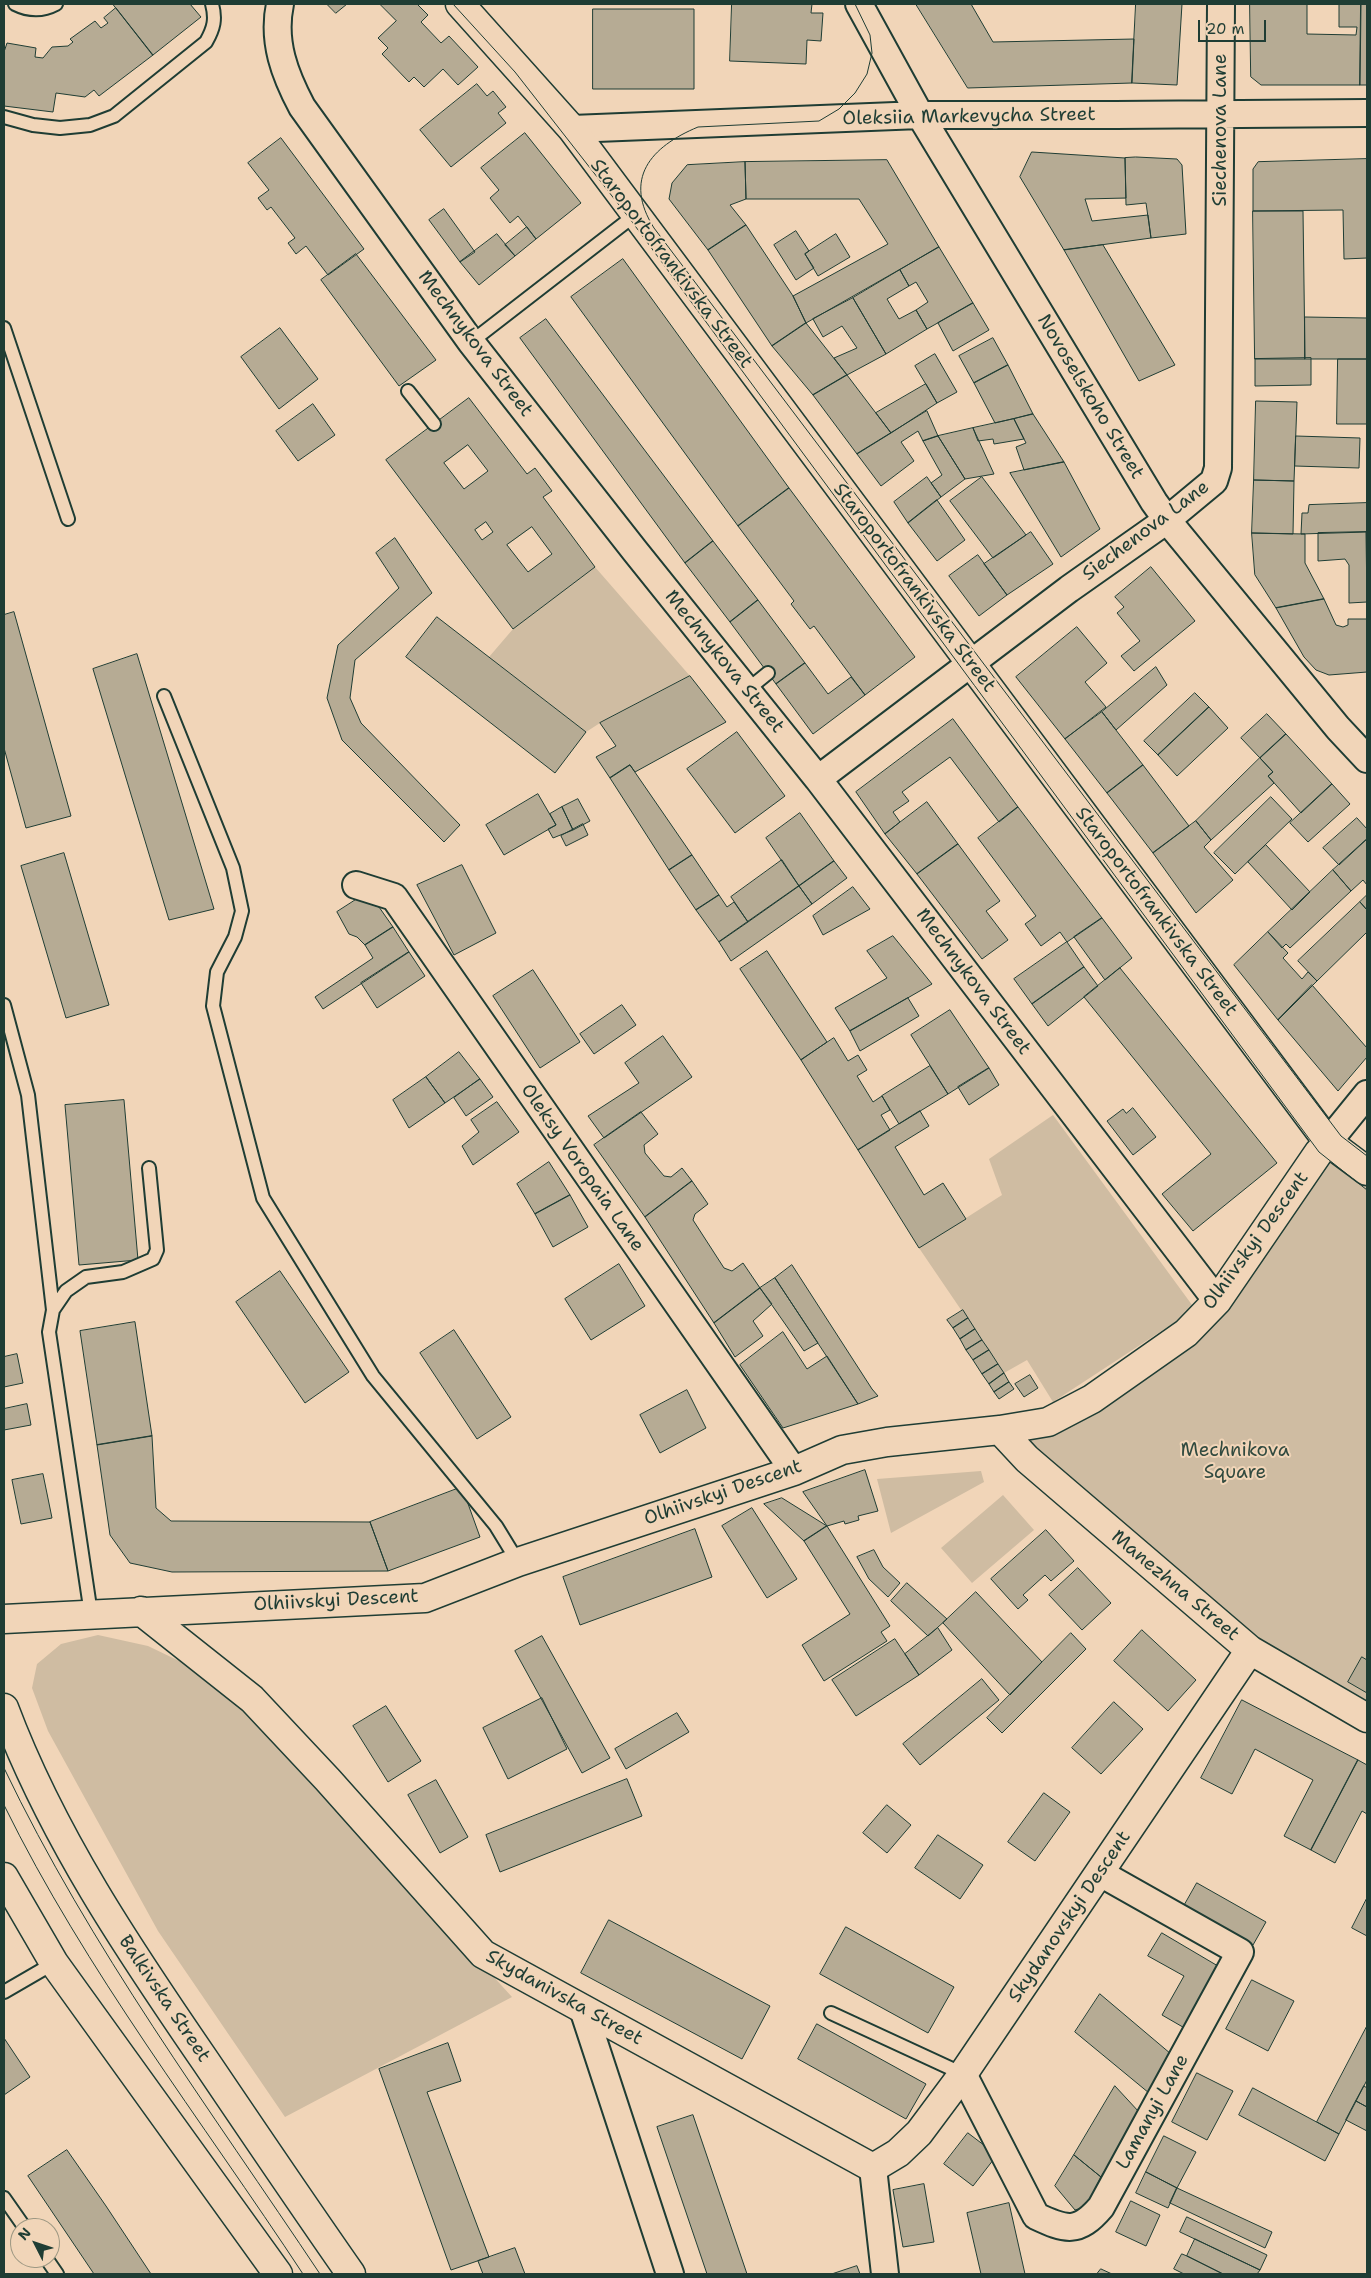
<!DOCTYPE html>
<html>
<head>
<meta charset="utf-8">
<style>
  body { margin:0 }
  #map { position:relative; width:1371px; height:2278px; overflow:hidden; background:#f1d5b8; font-family:"Shantell Sans",sans-serif }
  canvas { display:block }
  .frame { position:absolute; inset:0; border:5px solid #1f3d34; pointer-events:none }
  .north { position:absolute; left:10px; top:2218px; width:50px; height:50px; box-sizing:border-box; background:#f1d5b8; border:1px solid #9d9883; border-radius:50%; rotate:311deg; font-size:14px; font-weight:700; line-height:20px; text-align:center; color:#1f3d34 }
  .north::after { content:''; display:block; margin:auto; width:18px; height:22px; background:#1f3d34; clip-path:polygon(50% 0,100% 100%,50% 72%,0 100%) }
  .scale { position:absolute; left:1198px; top:20px; width:68px; height:22px; box-sizing:border-box; border:2px solid #1f3d34; border-top:0; padding-left:6px; font-size:15px; line-height:18px; white-space:nowrap; color:#1f3d34; -webkit-text-stroke:4px #f1d5b8; paint-order:stroke }
</style>
</head>
<body>
<div id="map">
<canvas width="1371" height="2278"></canvas>
<div class="frame"></div>
<div class="north">N</div>
<div class="scale">20 m</div>
</div>
<script>
const ctx = document.querySelector('canvas').getContext('2d');
ctx.lineJoin = 'round';
function fill(path, color) { ctx.fillStyle = color; ctx.fill(path, 'evenodd'); }
function trace(path, color, width, dash) { ctx.strokeStyle = color; ctx.lineWidth = width; ctx.lineCap = dash ? 'butt' : 'round'; ctx.setLineDash(dash || []); ctx.stroke(path); }
function label(font, color, halo, rows, align = 'center') {
  ctx.font = font + ' "Shantell Sans",sans-serif'; ctx.lineWidth = 4; ctx.setLineDash([]); ctx.textBaseline = 'middle'; ctx.strokeStyle = halo; ctx.fillStyle = color; for (const [text, x, y, turn = 0] of rows) {
    ctx.save(); ctx.translate(x, y); ctx.rotate((+turn || 0) * Math.PI / 180); ctx.textAlign = isNaN(turn) ? turn : align; if (halo) ctx.strokeText(text, 0, 0); ctx.fillText(text, 0, 0); ctx.restore();
  }
}
fill(new Path2D(`
  M595 567 690 676 600 723 586 732 489 657 513 629Z
  M1053 1115 1195 1309 1053 1402 1027 1360 1004 1373 919 1248 1002 1195 989 1159Z
  M1319 1152 1367 1171V1718L1250 1650 1000 1430 1032 1426 1186 1333Z
  M981 1471 984 1482 891 1533 877 1479Z
  M1003 1495 1034 1530 972 1583 941 1548Z
  M98 1635 148 1646 198 1670 246 1705 512 1997 285 2117 158 1931 48 1731 32 1688 37 1664 61 1644Z`), '#cfbca2');
const building = new Path2D(`
  M113 4H190L201 17 153 55Z
  M327 4H347L336 13Z
  M380 4H417L428 15 421 22 441 43 449 36 478 67 458 85 443 69 424 87 414 77 409 82 382 54 388 48 378 38 396 21Z
  M732 4H812L811 13H823L821 41 807 40 806 64 730 61Z
  M916 4H971L993 42 1134 39 1132 83 968 88Z
  M1136 4H1182L1177 85 1132 83Z
  M1250 4H1307V34L1356 35 1357 27H1339V4H1361L1360 85H1261L1251 77Z
  M1361 4H1367V85H1360Z
  M116 8 153 55 99 96 94 90 85 97 56 93 53 112 4 106V52L7 43 36 48 35 57 43 58 52 47 68 46 73 42 70 39 95 21 101 28 108 23 104 18Z
  M593 9H694V89H593Z
  M477 84 487 96 493 91 506 107 498 113 506 123 451 167 420 130Z
  M525 133 581 203 536 239 518 216 510 223 490 198 499 190 481 168Z
  M281 138 364 249 328 275 306 246 296 254 288 243 295 238 271 207 267 210 258 198 269 190 248 163Z
  M1032 152 1125 158 1126 198 1085 199 1092 221 1148 215 1151 238 1064 250 1020 177Z
  M1136 157 1177 159 1182 165 1186 234 1151 238 1146 203 1126 205 1125 158Z
  M1367 159V258L1344 259 1343 210 1253 211V169L1258 162Z
  M887 160 939 247 806 323 793 296 888 244 859 199H746L745 162Z
  M745 162 746 199 730 205 746 225 708 250 669 199 672 183 687 165Z
  M444 209 475 252 460 262 429 220Z
  M1253 211H1303L1305 359H1255Z
  M746 225 793 296 806 323 772 346 708 250Z
  M527 227 536 239 515 256 505 245Z
  M796 231 809 251 805 254 814 268 796 280 774 245Z
  M497 234 515 256 479 285 460 262Z
  M836 234 850 257 818 276 805 254Z
  M1103 245 1175 365 1139 381 1064 250Z
  M939 247 973 303 927 329 916 310 928 302 916 282 909 286 900 270Z
  M356 254 436 360 399 386 321 280Z
  M623 259 789 488 738 526 571 297Z
  M900 270 909 286 887 299 899 319 916 310 927 329 886 354 853 298Z
  M853 298 886 354 847 375 834 358 857 348 842 326 823 337 813 319Z
  M973 303 989 330 953 351 938 323Z
  M1305 317 1367 318V359H1305Z
  M546 319 713 541 685 563 520 338Z
  M806 323 847 375 813 395 772 346Z
  M280 328 318 379 279 409 241 357Z
  M993 338 1008 365 974 383 959 356Z
  M935 354 957 392 937 403 915 366Z
  M1311 358V385L1255 386V359Z
  M1338 359H1367V424H1337Z
  M1008 365 1033 414 995 423 974 383Z
  M847 375 891 433 857 454 813 395Z
  M926 384 937 403 891 433 876 413Z
  M469 398 527 474 535 468 552 491 543 497 595 567 513 629 386 460ZM468 445 488 471 464 489 444 463ZM486 522 493 532 482 540 475 530ZM532 527 552 554 528 572 507 545Z
  M1256 401 1297 402 1294 481 1254 480Z
  M313 404 335 435 298 461 276 431Z
  M927 411 938 436 923 441 918 431 901 442 914 461 881 486 857 454Z
  M1033 414 1046 434 1064 462 1024 470 1016 447 1026 443 1014 419Z
  M1014 419 1024 439 994 444 993 439 978 441 973 428Z
  M973 428 994 474 965 479 938 436Z
  M938 436 965 479 941 497 931 483 942 475 923 441Z
  M1296 436 1360 438 1359 468 1295 466Z
  M1064 462 1100 529 1061 557 1010 473Z
  M927 477 941 497 908 523 894 502Z
  M982 477 1026 535 993 558 950 501Z
  M1254 480 1294 481 1293 534 1252 533Z
  M789 488 915 657 865 695 814 626 810 629 791 604 794 601 738 526Z
  M937 500 965 540 937 561 908 523Z
  M1367 503V532L1301 534 1302 513H1308L1309 505Z
  M1031 532 1053 564 1007 595 984 564Z
  M1366 532 1367 602 1349 603V565L1345 559 1318 561V533Z
  M1252 533 1305 534V563L1324 599 1276 608 1255 575Z
  M395 538 432 593 355 660 350 698 361 723 460 825 444 842 342 740 327 698 338 645 399 588 376 553Z
  M713 541 758 600 730 622 685 563Z
  M978 555 1007 595 979 616 949 576Z
  M1151 567 1195 621 1134 671 1121 656 1140 641 1117 613 1124 607 1115 597Z
  M1324 599 1336 625 1343 627 1348 625V619H1367V672L1329 675 1316 670 1304 657 1276 608Z
  M758 600 805 663 776 684 730 622Z
  M14 612 71 816 26 828 4 748V615Z
  M437 617 586 732 555 773 406 657Z
  M1077 627 1107 663 1085 682 1106 707 1065 739 1016 677Z
  M137 654 214 909 169 920 93 669Z
  M805 663 828 694 851 677 865 695 813 734 776 684Z
  M1156 667 1167 685 1116 730 1102 712Z
  M690 676 726 722 635 772 630 765 610 778 596 757 616 746 600 723Z
  M1195 693 1209 707 1158 755 1144 741Z
  M1209 707 1228 728 1177 776 1158 755Z
  M1102 712 1143 765 1107 793 1065 739Z
  M1267 714 1286 734 1260 758 1241 738Z
  M953 719 1018 807 999 822 950 757 902 792 909 801 893 812 900 822 885 834 856 792Z
  M737 732 785 796 735 833 687 769Z
  M1286 734 1332 784 1301 813 1268 776 1273 772 1260 758Z
  M1260 758 1273 772 1268 776 1274 783 1211 840 1196 821Z
  M630 765 692 855 669 870 610 778Z
  M1143 765 1189 826 1153 853 1107 793Z
  M1332 784 1350 804 1308 842 1290 823Z
  M538 794 556 825 504 855 486 825Z
  M1271 797 1292 819 1235 874 1214 853Z
  M578 799 590 821 573 830 562 807Z
  M927 802 958 844 917 874 885 834Z
  M562 807 573 830 553 838 548 829 556 825 550 814Z
  M1018 807 1102 918 1067 942 1060 932 1041 946 1025 924 1036 916 978 838Z
  M800 813 834 861 799 886 766 838Z
  M1357 818 1367 829V839L1339 865 1323 848Z
  M1196 821 1211 840 1204 847 1233 880 1196 913 1153 853Z
  M583 824 588 835 566 846 561 836Z
  M1367 839V885L1363 880 1351 891 1333 870Z
  M958 844 1000 901 986 911 1008 940 982 959 917 874Z
  M1266 845 1310 892 1292 910 1248 862Z
  M64 853 109 1005 66 1018 21 866Z
  M692 855 719 895 696 910 669 870Z
  M782 860 799 886 748 922 731 897Z
  M834 861 847 878 812 904 799 886Z
  M462 865 496 933 454 955 417 885Z
  M1333 870 1351 891 1290 948 1286 944 1282 948 1268 932Z
  M799 886 812 904 731 961 719 942Z
  M853 887 870 909 823 935 813 916Z
  M719 895 727 907 734 902 748 922 719 942 696 910Z
  M1367 895V910L1360 902Z
  M357 899 379 907 393 927 365 945 357 937 349 934 337 912Z
  M1360 902 1367 910V932L1317 981 1298 961Z
  M1102 918 1132 958 1105 980 1074 937Z
  M393 927 409 952 323 1009 315 997 373 958 365 945Z
  M1268 932 1288 953 1283 958 1302 979 1308 972 1317 981 1278 1020 1234 965Z
  M893 936 932 984 850 1031 835 1008 887 978 867 951Z
  M1067 942 1084 967 1032 1004 1014 979Z
  M767 951 827 1042 801 1060 740 969Z
  M409 952 425 976 377 1008 361 983Z
  M1084 967 1098 986 1048 1026 1032 1004Z
  M1120 968 1277 1163 1193 1231 1162 1194 1211 1154 1084 997Z
  M533 970 580 1042 540 1068 493 996Z
  M1312 985 1367 1048V1057L1338 1091 1278 1020Z
  M908 998 919 1016 860 1051 850 1031Z
  M622 1005 636 1025 594 1054 580 1034Z
  M950 1010 989 1068 948 1094 911 1035Z
  M663 1036 692 1077 604 1138 588 1116 639 1083 625 1063Z
  M834 1038 848 1061 858 1055 867 1070 857 1076 873 1102 882 1096 890 1110 881 1115 890 1130 858 1150 801 1060Z
  M459 1052 480 1079 445 1103 426 1077Z
  M930 1066 948 1094 899 1124 882 1096Z
  M989 1068 999 1085 969 1105 958 1087Z
  M426 1077 445 1103 409 1128 393 1100Z
  M480 1079 493 1097 466 1116 454 1098Z
  M124 1100 138 1260 79 1265 65 1105Z
  M497 1102 519 1132 473 1165 462 1146 479 1132 471 1120Z
  M1133 1108 1156 1137 1133 1155 1107 1121 1123 1109 1126 1113Z
  M920 1111 929 1126 895 1147 924 1195 943 1183 966 1219 919 1248 858 1150Z
  M641 1112 658 1134 644 1145 645 1153 664 1176 671 1177 682 1168 692 1181 645 1217 594 1145Z
  M549 1162 570 1195 535 1214 517 1184Z
  M692 1181 708 1204 695 1214 693 1220 724 1268 732 1271 743 1263 760 1288 714 1323 645 1217Z
  M570 1195 588 1227 553 1247 535 1214Z
  M619 1264 645 1306 591 1340 565 1299Z
  M792 1265 872 1389 878 1396 858 1404 775 1278Z
  M280 1271 349 1372 305 1403 236 1302Z
  M775 1278 818 1343 804 1351 760 1288Z
  M760 1288 772 1304 753 1321 763 1336 735 1357 714 1323Z
  M963 1310 968 1318 953 1328 947 1320Z
  M968 1318 975 1329 960 1339 953 1328Z
  M135 1322 152 1436 97 1445 80 1331Z
  M975 1329 982 1340 966 1350 960 1339Z
  M454 1330 511 1417 477 1439 420 1353Z
  M783 1332 807 1369 827 1356 858 1404 783 1428 740 1365Z
  M982 1340 989 1350 973 1360 966 1350Z
  M989 1350 998 1364 982 1374 973 1360Z
  M17 1354 23 1383 4 1387V1357Z
  M998 1364 1004 1373 989 1384 982 1374Z
  M1004 1373 1009 1382 994 1392 989 1384Z
  M1030 1375 1038 1388 1024 1397 1015 1384Z
  M1009 1382 1014 1389 999 1399 994 1392Z
  M687 1390 706 1428 660 1453 640 1415Z
  M27 1404 31 1425 4 1430V1409Z
  M152 1436 156 1508 171 1521 370 1522 388 1571 172 1572 130 1563 110 1535 97 1445Z
  M865 1470 878 1511 858 1516 859 1520 845 1524 844 1521 827 1526 803 1492Z
  M43 1474 52 1518 21 1524 12 1480Z
  M462 1487 480 1537 388 1571 370 1522Z
  M782 1498 827 1526 804 1541 764 1504Z
  M752 1508 797 1579 767 1598 722 1526Z
  M827 1526 890 1626 881 1632 887 1641 824 1681 802 1645 850 1614 804 1541Z
  M695 1529 712 1577 580 1625 563 1577Z
  M1046 1530 1074 1561 1051 1581 1045 1575 1023 1595 1028 1600 1018 1609 991 1579Z
  M874 1550 883 1567 900 1583 888 1597 869 1579 857 1557Z
  M1078 1568 1111 1603 1082 1630 1049 1595Z
  M907 1583 947 1619 928 1636 891 1601Z
  M976 1592 1042 1662 1010 1695 943 1623Z
  M938 1628 952 1650 919 1675 905 1654Z
  M1142 1630 1196 1680 1168 1711 1114 1661Z
  M1071 1633 1086 1649 1002 1733 987 1718Z
  M542 1636 610 1758 582 1773 515 1651Z
  M895 1639 919 1675 856 1716 832 1680Z
  M1362 1657 1367 1660V1693L1348 1682Z
  M982 1679 999 1700 920 1765 903 1744Z
  M542 1698 567 1749 508 1779 483 1728Z
  M1242 1700 1358 1760 1311 1850 1284 1836 1313 1780 1255 1749 1232 1794 1201 1778Z
  M1114 1702 1143 1729 1101 1774 1072 1748Z
  M386 1706 421 1761 388 1782 353 1726Z
  M677 1713 689 1732 626 1769 615 1749Z
  M1358 1760 1367 1765V1814L1362 1811 1335 1863 1311 1850Z
  M627 1779 642 1816 500 1872 486 1835Z
  M436 1780 468 1837 440 1853 408 1795Z
  M1044 1793 1070 1812 1035 1861 1008 1842Z
  M887 1805 911 1825 887 1853 863 1833Z
  M938 1835 983 1865 960 1899 915 1868Z
  M1197 1883 1266 1922 1253 1945 1184 1906Z
  M1367 1898V1936L1352 1928Z
  M609 1920 770 2006 742 2059 581 1973Z
  M846 1927 954 1987 928 2033 820 1974Z
  M1162 1933 1223 1969 1188 2030 1162 2015 1184 1976 1148 1956Z
  M1252 1980 1294 2001 1268 2051 1226 2029Z
  M1100 1994 1171 2054 1149 2093 1075 2032Z
  M817 2024 926 2084 906 2119 798 2059Z
  M1367 2026V2080L1339 2134 1317 2122Z
  M4 2038 30 2077 4 2095Z
  M448 2043 461 2081 427 2092 489 2257 451 2270 379 2069Z
  M1197 2073 1233 2091 1207 2140 1172 2122Z
  M1115 2086 1139 2112 1101 2177 1074 2155Z
  M1364 2086 1367 2088V2107L1356 2101Z
  M1253 2088 1339 2134 1325 2161 1239 2115Z
  M1356 2101 1367 2107V2131L1346 2120Z
  M693 2115 747 2274H707L657 2127Z
  M968 2133 997 2155 973 2186 944 2164Z
  M1164 2136 1196 2152 1177 2188 1146 2172Z
  M67 2150 106 2206 151 2274H94L28 2176Z
  M1074 2155 1101 2177 1086 2207 1075 2210 1055 2186Z
  M1146 2172 1177 2188 1168 2208 1136 2193Z
  M924 2184 934 2242 903 2247 893 2190Z
  M1177 2188 1272 2232 1265 2248 1170 2203Z
  M1131 2201 1160 2215 1146 2246 1116 2232Z
  M1009 2203 1025 2274H981L967 2213Z
  M1187 2217 1267 2255 1260 2270 1180 2232Z
  M1195 2239 1260 2270 1257 2274H1223L1187 2256Z
  M515 2248 525 2274H483L478 2261Z
  M1182 2254 1187 2256 1223 2274H1184L1174 2269Z
  M857 2266 860 2274H832Z
  M1101 2269 1112 2274H1097Z`);
fill(building, '#b6ab94');
trace(building, '#1f3d34', 1);
const service = new Path2D(`
  M15 4C29 11 43 11 56 4
  M4 117 33 125 60 128 90 125 114 116 206 42C214 28 216 19 212 4
  M4 328 68 519
  M471 342 635 215
  M408 391 434 424
  M747 690 768 673
  M164 696 233 868 242 911 235 937 217 972 213 1006 263 1198 373 1376 496 1526 518 1562
  M4 1005 28 1095 53 1310
  M91 1614 49 1332 53 1310 66 1291 86 1277 123 1272 153 1259 157 1250 149 1168
  M4 1992 54 1963
  M831 2013 963 2074
  M4 2198 25 2228
  M46 2258 57 2274`);
const minor = new Path2D(`
  M280 4C272 42 285 75 302 107L471 342 635 551 818 779 1217 1301
  M859 4 920 115 1154 502 1167 520 1338 728 1367 759
  M572 129 920 115H1116L1367 113
  M818 779 1069 589 1167 520 1214 481 1218 468 1221 4
  M356 885 394 897 794 1471
  M1328 1142 1367 1094
  M583 2009 670 2274
  M963 2074 1036 2216C1066 2230 1078 2234 1101 2207L1240 1952 1100 1873
  M873 2168 885 2274`);
const tertiary = new Path2D(`
  M1000 1430 1027 1459 1250 1650 1367 1718
  M141 1611 252 1699 328 1780 483 1954 873 2168 898 2153 919 2133 963 2074 1250 1650
  M4 1619 425 1598 518 1562 794 1471 842 1450 887 1442 1000 1430 1048 1422 1092 1399 1186 1333 1217 1301 1319 1152 1328 1142`);
const secondary = new Path2D(`
  M460 4 572 129 1328 1142 1367 1171`);
const primary = new Path2D(`
  M4 1708C52 1836 129 1950 206 2062 254 2133 302 2204 351 2274
  M4 1877 54 1963 278 2274`);
trace(service, '#1f3d34', 16);
trace(minor, '#1f3d34', 30);
trace(tertiary, '#1f3d34', 31);
trace(secondary, '#1f3d34', 31);
trace(primary, '#1f3d34', 31);
trace(service, '#f1d5b8', 12);
trace(minor, '#f1d5b8', 26);
trace(tertiary, '#f1d5b8', 28);
trace(secondary, '#f1d5b8', 28);
trace(primary, '#f1d5b8', 28);
trace(new Path2D(`
  M453 4 515 72 630 219 1319 1152 1367 1190
  M855 4 870 35 872 53 867 74 855 93 839 109 819 121 698 127C650 147 623 179 654 228L1341 1136 1367 1156
  M4 1768C90 1948 210 2109 320 2274
  M4 1805C86 1972 201 2119 303 2274`), '#1f3d34', 1);
label('19px', '#1f3d34', '#f1d5b8', [
  ["Oleksiia Markevycha Street",969,117,-1],
  ["Siechenova Lane",1221,130,-90],
  ["Staroportofrankivska Street",671,264,53],
  ["Mechnykova Street",475,344,53],
  ["Novoselskoho Street",1090,397,59],
  ["Siechenova Lane",1146,531,-37],
  ["Staroportofrankivska Street",914,588,53],
  ["Mechnykova Street",724,662,51],
  ["Staroportofrankivska Street",1156,912,53],
  ["Mechnykova Street",973,982,53],
  ["Oleksy Voropaia Lane",582,1168,55],
  ["Olhiivskyi Descent",1256,1241,-54],
  ["Olhiivskyi Descent",723,1493,-19],
  ["Manezhna Street",1175,1586,40],
  ["Olhiivskyi Descent",336,1601,-3],
  ["Skydanovskyi Descent",1070,1917,-56],
  ["Skydanivska Street",564,1998,29],
  ["Balkivska Street",164,1999,56],
  ["Lamanyi Lane",1153,2112,-61]
]);
label('19px', '#314a3f', '#f1d5b8', [
  ["Mechnikova",1235,1451],
  ["Square",1235,1473]
]);
</script>
</body>
</html>
